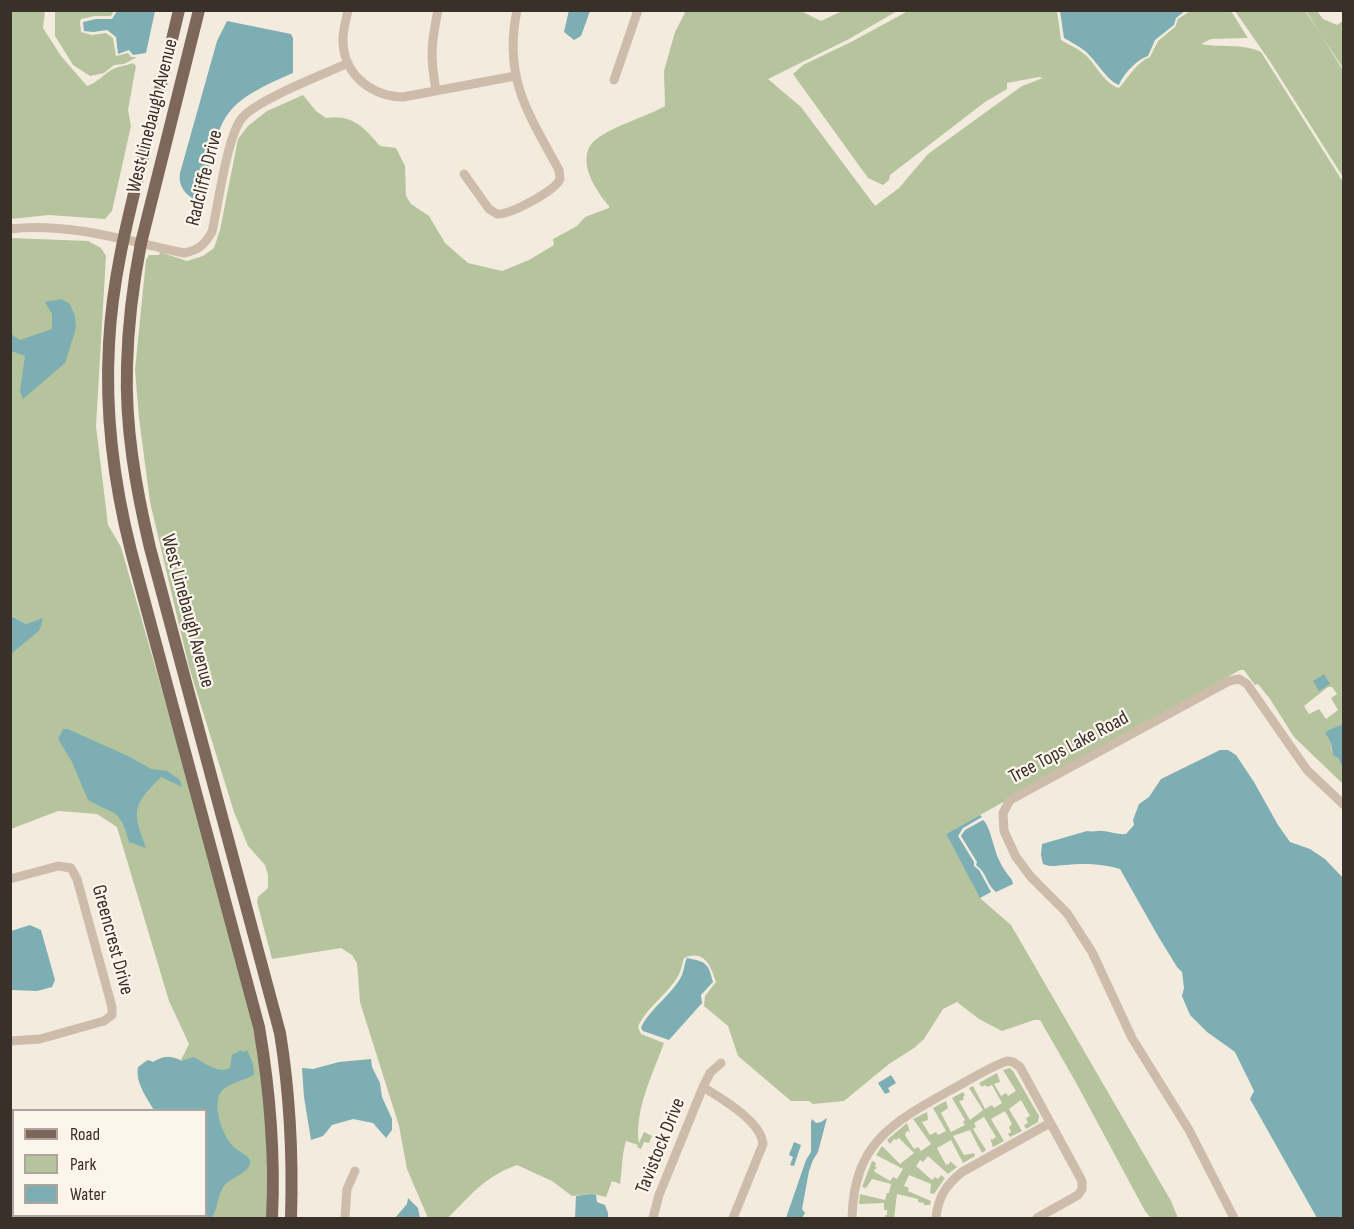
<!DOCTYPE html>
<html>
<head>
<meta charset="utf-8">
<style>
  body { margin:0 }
  #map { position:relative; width:1354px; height:1229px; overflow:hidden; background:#f4ebdf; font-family:"Sofia Sans Condensed",sans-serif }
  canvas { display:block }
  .frame { position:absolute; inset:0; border:12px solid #3a302a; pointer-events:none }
  .legend { position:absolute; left:12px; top:1109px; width:195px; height:108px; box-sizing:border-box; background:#fbf5ec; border:2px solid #aea69e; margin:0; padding:8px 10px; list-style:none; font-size:18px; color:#3a302a }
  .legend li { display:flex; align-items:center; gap:12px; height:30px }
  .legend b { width:30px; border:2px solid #aea69e }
</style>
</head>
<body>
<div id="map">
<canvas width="1354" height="1229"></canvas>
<div class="frame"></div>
<ul class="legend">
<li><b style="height:8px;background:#7d675a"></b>Road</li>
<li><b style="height:16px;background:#b6c49e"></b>Park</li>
<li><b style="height:16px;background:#7daeb3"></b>Water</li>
</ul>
</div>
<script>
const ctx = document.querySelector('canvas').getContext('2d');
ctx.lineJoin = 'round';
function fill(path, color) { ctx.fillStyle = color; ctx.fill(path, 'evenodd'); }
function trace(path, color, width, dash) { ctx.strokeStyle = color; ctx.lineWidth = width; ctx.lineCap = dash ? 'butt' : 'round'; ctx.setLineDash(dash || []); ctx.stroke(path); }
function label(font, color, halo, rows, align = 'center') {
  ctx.font = font + ' "Sofia Sans Condensed",sans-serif'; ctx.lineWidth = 4.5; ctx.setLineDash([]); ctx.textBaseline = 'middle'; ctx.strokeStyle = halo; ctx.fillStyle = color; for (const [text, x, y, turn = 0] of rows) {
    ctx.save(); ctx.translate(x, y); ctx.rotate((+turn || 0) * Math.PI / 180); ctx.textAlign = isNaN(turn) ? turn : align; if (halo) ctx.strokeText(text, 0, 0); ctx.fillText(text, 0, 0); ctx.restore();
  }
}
fill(new Path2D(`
  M10 11H45L43 28 61 56 87 86C97 83 104 74 113 69 119 66 126 66 133 63L136 66 128 110 131 126 112 211 105 219 49 215 11 219Z
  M55 11H114L111 16H95L81 19 80 22 81 32 92 35 106 33 113 38 116 56 128 53 131 57H137L124 64 114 65 104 73 90 76 73 65 55 36Z
  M686 11H801L821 21 842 11H897L849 39 768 79 801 107 875 206 899 188 928 154 1022 86 1043 78 1039 77 1007 83V89L985 102 890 175 889 180 883 185 868 178 793 74 803 65 851 42 908 11H1057L1061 40C1069 45 1077 48 1083 53 1096 63 1103 83 1119 88 1128 78 1137 62 1150 57L1158 41 1175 27 1178 19 1190 11H1231L1248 38 1211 39 1201 44C1222 48 1242 43 1261 52L1343 182 1344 724 1328 730 1325 733 1331 743 1332 752 1338 758 1343 769V784L1294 737 1270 699 1258 684 1255 685 1244 670H1240L946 834 981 899 1011 925 1171 1201 1178 1218H1151L1145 1211 1074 1079 1040 1020H1034L1002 1031 979 1019 957 1002 943 1009 924 1039 914 1048 889 1064 844 1101 813 1104 809 1101H791L738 1056 728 1026 704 1006 705 996 716 982C711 966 704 949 684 958 682 964 681 971 678 976 668 994 645 1009 638 1027L641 1034 664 1043C653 1074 634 1110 639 1143L644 1132 652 1136 649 1143 644 1142 641 1149 637 1147 638 1145 626 1141C622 1154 622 1170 620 1184L612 1181 606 1197 593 1194 572 1196 552 1181 517 1165C484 1177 472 1194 448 1218H428L407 1169 399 1126 360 1002 357 963 352 955 341 948 272 959 257 902 258 897 268 888V875L265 865 248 846 234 812 189 667 150 502 139 418 135 370 146 260 149 255H159L160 252 187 261 203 256 214 248 220 230 238 139 248 126 267 111 303 95 316 111 326 118C352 114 364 127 380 146L396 148 405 166 406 196 411 204 429 216 445 243 468 263 502 271 529 260 554 245 553 239 577 226 585 217 609 208V206C596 191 576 161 593 142 607 128 646 117 665 106L664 71 675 32ZM1328 687H1332L1337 694 1331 698 1338 710 1326 719 1319 709 1309 714 1304 706Z
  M1235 11H1305L1321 34 1306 11H1317L1323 19 1337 25 1343 21V68L1321 35 1343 70V177L1271 63Z
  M10 238 88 241 101 248 106 256 96 426 108 525 121 547 201 827 250 1013 261 1070 266 1129 267 1218H196V1216H206V1110H154C146 1096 126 1070 148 1060L153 1062C164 1056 169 1055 181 1060L189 1044 169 1001 117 827 97 814 58 811 11 829V653L40 630 42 619 26 624 11 615Z
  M1010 1068 1013 1071 1039 1116 1038 1122 1026 1129 1024 1125 1028 1123 1026 1118 1030 1116 1021 1100 1009 1109 1022 1131 1010 1137 1008 1134 1011 1132 1009 1127 1012 1124 1005 1111 991 1119 1004 1141 993 1147 990 1138 992 1140 996 1137 984 1117 974 1123 976 1127 973 1129 986 1150 982 1153 970 1130 953 1136 964 1155 974 1153 975 1156 963 1163 951 1140 937 1148 946 1165 950 1163V1161L957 1167 948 1174 928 1156 923 1162 920 1160 916 1166 932 1180 935 1177 938 1179 941 1175 945 1178 934 1194 930 1193 931 1184 909 1175 904 1186 909 1188 908 1191 931 1201 930 1205H924V1203L918 1202V1199L897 1194 894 1218H885V1215H887V1210H884V1203L859 1204 860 1194 885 1200 887 1193H889L891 1184 872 1179 866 1188 862 1187 872 1161 876 1163 875 1166 877 1168 874 1170 875 1172 890 1181 893 1177 897 1179 903 1169 876 1155 882 1146 900 1164 914 1153 899 1138 896 1140 894 1139 890 1144 887 1140 907 1123 910 1132 907 1131 905 1135 914 1149 918 1147 921 1151 931 1144 913 1119 927 1112 928 1120 922 1122 930 1135 936 1132 938 1135 946 1131 933 1108 946 1101 948 1108 941 1113 951 1132 965 1125 963 1122 965 1120 952 1098 963 1092 965 1095 963 1097 964 1100 959 1101 970 1120 983 1110 969 1088 973 1086 985 1109 992 1105 994 1108 1002 1103 992 1085 987 1087 985 1085 982 1087 979 1083 997 1073 1000 1082 994 1084 1001 1096 1006 1093 1008 1096 1016 1091 1003 1070Z`), '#b6c49e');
fill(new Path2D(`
  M569 10 590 11 581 36 574 40 564 32Z
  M117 11H155L146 53 133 55 129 50 118 54 116 37 107 30 93 32 84 31 83 22 96 19H112Z
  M1060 11V10L1185 11 1176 18 1174 25 1155 40 1148 56C1138 59 1123 74 1119 85 1107 81 1096 60 1085 51 1079 46 1071 42 1064 38Z
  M227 21 291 34 293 38V73C215 106 221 118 204 195L202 199 197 201C186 195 178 187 180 173L217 41Z
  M61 299 70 304 75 316 76 328 65 363 23 399 20 391 25 356 11 351V334L20 340 52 329V314L45 302Z
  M10 615 26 624 43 618 40 630 11 654Z
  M1324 674 1330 684 1319 691 1313 681Z
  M1343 724V769L1338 758 1333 755 1331 743 1325 733 1328 730Z
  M63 729H68L130 757 151 769 167 771 180 780 182 787 161 777C132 806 132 810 146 848L129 842C120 808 116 816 88 800L72 762 58 739Z
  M1220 750H1228L1236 755 1254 782 1278 825 1290 842 1310 849 1325 859 1343 878V1218H1317L1250 1099 1254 1091 1235 1052 1207 1032 1190 1015 1182 996 1184 988 1182 972 1177 967 1158 936 1120 869C1104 864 1083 863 1067 865 1056 865 1054 868 1043 864L1041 855 1042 844 1087 831C1091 832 1094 831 1098 831 1106 830 1116 835 1126 834L1134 825 1133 820 1139 804 1149 797 1161 779Z
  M980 815 982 817 963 828 958 836 974 862V866L979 870 991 892 980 898 946 834Z
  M983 820C990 825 994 850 999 860 1002 867 1007 874 1012 880L1013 884 996 892C987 886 986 871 976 865L977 862 961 836 965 830Z
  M30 925 41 930 55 980 52 987 37 991 11 990V931Z
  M687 958C707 962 708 963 713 982L701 995 702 1003 669 1040 643 1031 641 1028C647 1012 672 994 681 977 684 972 684 964 687 958Z
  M241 1050 243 1052 247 1050 253 1064 254 1075C245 1080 226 1084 221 1092 212 1105 222 1134 232 1145 237 1151 245 1153 250 1160 252 1173 232 1176 224 1186 217 1196 218 1208 212 1218H196V1216H206V1110H154C147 1098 135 1082 138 1067L148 1060 153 1062C164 1056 169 1055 181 1061L194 1057C205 1063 218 1074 230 1068L232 1055Z
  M371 1059 372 1067 380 1083 382 1097 392 1119V1130L386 1138 373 1123 353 1119 332 1125 323 1136 311 1140 304 1097 302 1068 313 1069 339 1062Z
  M891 1075 896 1083 888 1088 890 1092 885 1094 878 1083Z
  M827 1118 818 1152 813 1160 809 1171 802 1209 805 1213 802 1218H786L806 1160 811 1152V1122L812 1119 816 1123 821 1122Z
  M794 1142 801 1145 794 1166 790 1165 793 1157 789 1155Z
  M592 1194 596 1195 597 1202 605 1205 608 1213V1218H575L576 1196Z
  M408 1198 418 1208 420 1218H395L407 1204Z
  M44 1216H89V1218H42Z`), '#7daeb3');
trace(new Path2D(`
  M348 10C346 21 342 32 343 43 345 76 372 96 403 97L515 76
  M614 80 638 10
  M436 91C430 56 431 45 438 10
  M464 174 489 209 497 214C510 215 555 191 560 179L559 170C528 113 503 78 517 10
  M10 229C68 222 128 241 184 253 199 250 204 245 212 232 218 206 227 136 242 118 258 99 323 75 348 63
  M10 879 58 866 71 868 77 879 112 1007V1015L104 1021 40 1039 10 1041
  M703 1087C722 1099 761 1121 763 1144L733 1218
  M10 1177 14 1174
  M136 1218 137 1216
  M345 1218 347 1189 355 1171
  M653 1218 659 1195 703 1087 710 1073 721 1063
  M852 1218C854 1144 890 1124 949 1091 968 1081 987 1068 1007 1061L1013 1062 1020 1067 1082 1181V1189L1078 1195 1037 1218
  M936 1218C938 1197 946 1185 962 1172L1050 1123
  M1234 1218 1189 1130 1132 1038 1092 952 1067 913 1031 877 1016 857 1004 831 1003 813 1010 800 1229 681 1239 679 1247 684 1307 770 1344 805`), '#cdbcaa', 9);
trace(new Path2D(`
  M179 10C167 61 155 111 142 161 127 221 112 281 109 344 105 414 114 484 131 551L259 1027C270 1091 275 1154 272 1218
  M199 10 141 243C133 284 128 325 127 366 125 428 136 489 150 548L280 1033C290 1095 293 1155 291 1218`), '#7d675a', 12);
label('20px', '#3a302a', '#fbf5ec', [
  ["West Linebaugh Avenue",153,116,-76],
  ["Radcliffe Drive",205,178,-76],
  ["West Linebaugh Avenue",187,611,75],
  ["Tree Tops Lake Road",1069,748,-28],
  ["Greencrest Drive",112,940,75],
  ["Tavistock Drive",661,1146,-68]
]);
</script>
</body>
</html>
